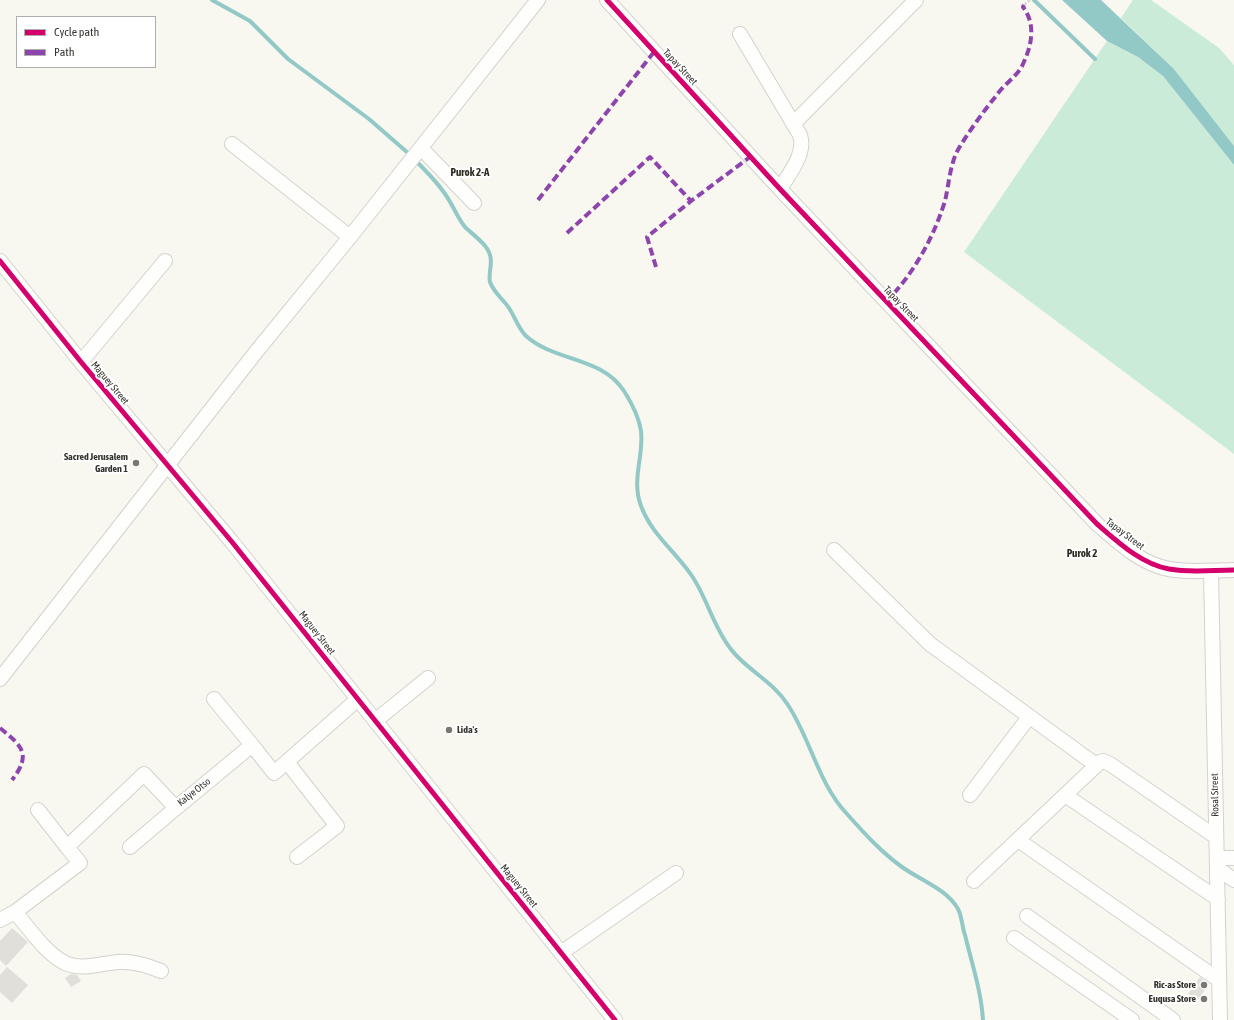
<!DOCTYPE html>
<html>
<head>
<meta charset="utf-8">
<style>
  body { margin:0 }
  #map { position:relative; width:1234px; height:1020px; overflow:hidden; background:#f8f7f0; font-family:"Asap Condensed",sans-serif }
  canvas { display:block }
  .legend { position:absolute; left:16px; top:16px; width:140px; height:52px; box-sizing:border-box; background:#fff; border:1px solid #aeaeac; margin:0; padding:5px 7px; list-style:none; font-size:12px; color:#35342f }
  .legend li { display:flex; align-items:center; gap:8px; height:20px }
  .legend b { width:20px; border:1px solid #aeaeac }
</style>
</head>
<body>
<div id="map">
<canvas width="1234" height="1020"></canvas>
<ul class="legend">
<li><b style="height:5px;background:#d6006c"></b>Cycle path</li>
<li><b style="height:5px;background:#8e44ad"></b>Path</li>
</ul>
</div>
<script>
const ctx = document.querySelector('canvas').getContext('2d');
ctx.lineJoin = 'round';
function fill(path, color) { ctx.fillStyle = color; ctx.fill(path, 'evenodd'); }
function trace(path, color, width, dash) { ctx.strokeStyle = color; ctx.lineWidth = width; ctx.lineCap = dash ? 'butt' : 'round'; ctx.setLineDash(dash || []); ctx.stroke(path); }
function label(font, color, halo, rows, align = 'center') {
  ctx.font = font + ' "Asap Condensed",sans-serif'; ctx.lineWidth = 4; ctx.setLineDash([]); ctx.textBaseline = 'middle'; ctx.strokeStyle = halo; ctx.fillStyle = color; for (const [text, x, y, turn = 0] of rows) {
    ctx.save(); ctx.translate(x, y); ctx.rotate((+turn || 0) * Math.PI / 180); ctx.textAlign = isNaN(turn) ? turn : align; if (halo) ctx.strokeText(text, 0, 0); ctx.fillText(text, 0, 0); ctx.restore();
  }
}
fill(new Path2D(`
  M1133 0H1151L1219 48 1234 65V146L1174 69 1121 18Z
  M1107 41 1138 57 1163 76 1234 165V454L964 252Z`), '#caebd8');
fill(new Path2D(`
  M1062 0H1101L1174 69 1234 146V165L1163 76 1138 57 1107 41Z`), '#92c9c7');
trace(new Path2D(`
  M212 0 250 21 288 59 369 119 408 153
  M1034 0 1095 59
  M417 162C427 172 437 182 445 194 453 205 457 217 465 227 473 235 487 244 490 255 493 263 488 273 490 282 494 293 503 299 509 308 515 317 518 328 526 336 555 362 601 356 624 391 631 402 639 417 641 431 644 457 631 479 641 506 652 535 675 551 692 576 707 598 713 626 730 648 745 669 773 681 788 705 811 740 818 783 847 814 864 833 881 852 902 867 920 880 947 889 958 909 962 916 962 927 965 935 972 964 981 990 983 1020`), '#92c9c7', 4);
fill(new Path2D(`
  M12 928 28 942 6 966 0 960V941Z
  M7 967 28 985 12 1003 0 992V975Z
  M71 974 77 975 81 981 71 987 65 978Z
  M1200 977 1209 984 1198 1000 1188 994Z`), '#e1dfda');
const minor = new Path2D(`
  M607 0 780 189 1097 524C1118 542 1141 564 1169 569 1190 573 1213 570 1234 570
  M740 34 800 135C806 154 790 172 780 189
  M793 124 916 0
  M232 144 350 237
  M421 148 474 203
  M0 261 81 362 232 542 615 1020
  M81 362 165 261
  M834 550 930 644 1096 765
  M1211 571 1220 1020
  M0 679 256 352 350 237 538 0
  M214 699 252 745
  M375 721 428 678
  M287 762 337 826 297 857
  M970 795 1029 717
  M1065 795 1218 899
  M38 810 67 847
  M1018 840 1219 980
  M130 847 176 808
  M1217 858H1234
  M1217 868 1234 880
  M974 881 1100 762 1103 761 1110 764 1216 837
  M15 912C30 929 45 953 65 963 83 971 101 963 119 962 134 961 148 966 161 971
  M1027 916 1173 1020
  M0 920 15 912 80 863 67 847 144 774 176 808 252 745 274 773 358 699
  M1014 938 1132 1020
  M561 953 676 873`);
trace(minor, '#d3d2cd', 16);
trace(new Path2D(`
  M1024 5 1030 0`), '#d8d8d5', 2.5, [3, 2]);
trace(minor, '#fefefd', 14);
trace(new Path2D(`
  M538 200 654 52
  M567 233 650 157 691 201
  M656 267 647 237 691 201 750 157
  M886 302C914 273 933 239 945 201 949 184 950 163 959 148 970 130 983 112 996 96 1004 84 1017 77 1023 64 1032 45 1036 24 1023 7L1024 5
  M0 728C22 746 32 754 12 780`), '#8e44ad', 4, [8, 4]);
trace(new Path2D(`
  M607 0 780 189 1097 524C1118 542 1141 564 1169 569 1190 573 1213 570 1234 570
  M0 261 81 362 232 542 615 1020`), '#d6006c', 5);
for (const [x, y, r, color] of [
  [136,463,4,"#797873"],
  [449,730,4,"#797873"],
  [1204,985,4,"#797873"],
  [1204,999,4,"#797873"]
]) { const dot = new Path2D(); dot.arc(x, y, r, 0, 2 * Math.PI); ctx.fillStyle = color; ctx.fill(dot); trace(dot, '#fff', 1.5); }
label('10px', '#35342f', '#fff', [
  ["Tapay Street",680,67,47],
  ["Tapay Street",901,304,46],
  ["Maguey Street",110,383,50],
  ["Tapay Street",1125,534,37],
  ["Maguey Street",317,633,52],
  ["Kalye Otso",194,792,-38],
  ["Rosal Street",1215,795,-91],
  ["Maguey Street",519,886,51]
]);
label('bold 10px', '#35342f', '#fff', [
  ["Sacred Jerusalem",128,457],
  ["Garden 1",128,469],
  ["Lida's",457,730,"left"],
  ["Ric-as Store",1196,985],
  ["Euqusa Store",1196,999]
], 'right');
label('bold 11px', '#2e2c22', '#fff', [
  ["Purok 2-A",470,173],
  ["Purok 2",1082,554]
]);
</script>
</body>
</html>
